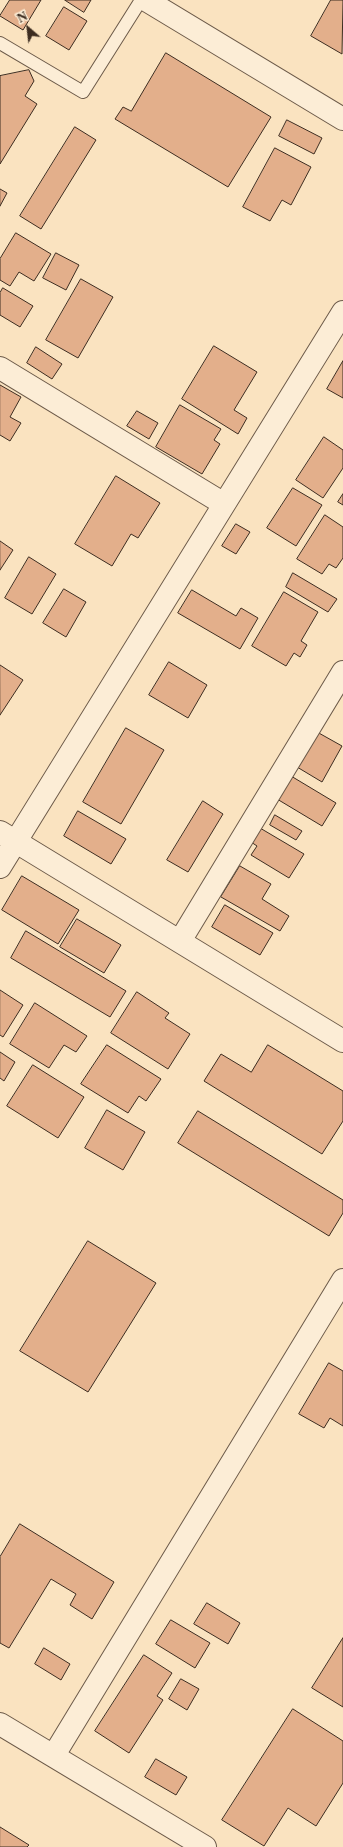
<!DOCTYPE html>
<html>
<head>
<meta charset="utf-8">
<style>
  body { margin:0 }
  #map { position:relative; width:343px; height:1847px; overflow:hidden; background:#fae3c0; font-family:"Libre Caslon Text",serif }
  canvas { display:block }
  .north { position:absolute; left:8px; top:8px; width:40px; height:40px; -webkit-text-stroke:3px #fcedd6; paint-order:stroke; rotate:332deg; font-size:11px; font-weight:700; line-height:16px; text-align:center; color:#3d2d21 }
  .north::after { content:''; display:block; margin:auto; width:14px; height:18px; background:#3d2d21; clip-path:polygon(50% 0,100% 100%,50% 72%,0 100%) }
</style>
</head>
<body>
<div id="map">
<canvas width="343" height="1847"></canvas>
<div class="north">N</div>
</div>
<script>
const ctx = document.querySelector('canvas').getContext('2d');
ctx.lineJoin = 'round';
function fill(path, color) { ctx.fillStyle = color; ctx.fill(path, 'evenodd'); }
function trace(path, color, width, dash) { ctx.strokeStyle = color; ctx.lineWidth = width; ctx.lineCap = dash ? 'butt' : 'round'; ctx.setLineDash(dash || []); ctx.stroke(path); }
const building = new Path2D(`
  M10 0H41L23 30 0 16Z
  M65 0H91L84 12Z
  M331 0H343L342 54 311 36Z
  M64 7 87 21 69 50 46 36Z
  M166 53 271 117 228 187 115 119 123 107 131 111Z
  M29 70 34 81 25 96 37 104 0 164V76Z
  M287 120 322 138 314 154 279 136Z
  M75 127 96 140 41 229 20 216Z
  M275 148 311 167 291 205 282 200 270 221 243 207Z
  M0 189 7 193 0 206Z
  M16 233 51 254 34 281 19 272 10 286 0 280V259Z
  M56 253 79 265 66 290 43 278Z
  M81 279 113 297 78 358 46 340Z
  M3 288 33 306 20 327 0 315V293Z
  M214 346 257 372 234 410 247 418 238 434 182 399Z
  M36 347 62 364 52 379 27 363Z
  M343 361V398L327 389Z
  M0 385 21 397 10 417 21 423 10 441 0 435Z
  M180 405 221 429 214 440 220 444 202 474 156 447Z
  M137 411 158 423 149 439 127 426Z
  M324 437 343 450V468L323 498 296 480Z
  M116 476 160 503 138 538 131 534 112 566 75 544Z
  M293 488 322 505 296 546 267 528Z
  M343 494V505L338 502Z
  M325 515 343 527V558L336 568 329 564 322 574 297 559Z
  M236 524 250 532 236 554 222 546Z
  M0 541 13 550 0 570Z
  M29 557 56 574 32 614 5 598Z
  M293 573 337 599 328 612 286 587Z
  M64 589 86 602 66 637 43 623Z
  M192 590 236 616 241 608 258 618 240 649 178 613Z
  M284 592 318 612 301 641 307 645 300 657 294 653 286 666 252 646Z
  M169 662 207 685 188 718 149 695Z
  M0 665 23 680 0 715Z
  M126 728 164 750 121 824 83 802Z
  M317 732 342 746 322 782 297 767Z
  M291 776 336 803 322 826 277 799Z
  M203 801 223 814 188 872 167 860Z
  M78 811 126 839 111 864 64 836Z
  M275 815 302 831 296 840 270 825Z
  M260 828 304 854 289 878 251 855 257 846 251 842Z
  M240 866 271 884 262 899 289 916 280 931 221 897Z
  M22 876 79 910 58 944 2 910Z
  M225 905 273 933 260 955 212 927Z
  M77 919 121 945 104 973 60 947Z
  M26 931 126 991 110 1017 11 958Z
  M0 990 23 1005 3 1037 0 1035Z
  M137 992 169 1013 165 1018 190 1034 168 1069 111 1033Z
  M35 1003 87 1036 76 1052 64 1045 49 1068 10 1044Z
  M107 1045 161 1079 146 1101 139 1096 128 1113 81 1084Z
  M268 1045 343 1091V1121L322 1154 204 1081 221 1054 251 1072Z
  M0 1052 15 1062 4 1081 0 1078Z
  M33 1065 84 1097 58 1138 7 1106Z
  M107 1110 145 1132 123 1170 85 1148Z
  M198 1111 343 1200V1213L329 1236 178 1143Z
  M88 1241 156 1283 88 1392 20 1351Z
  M329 1363 343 1371V1426L330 1418 324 1428 299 1414Z
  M20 1524 114 1582 92 1619 70 1605 76 1594 51 1579 9 1648 0 1643V1557Z
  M207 1603 240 1623 228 1644 194 1624Z
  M171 1620 210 1643 195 1668 156 1644Z
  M343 1638V1707L312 1688Z
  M44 1648 70 1664 61 1680 35 1664Z
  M144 1655 172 1673 157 1696 163 1700 129 1753 95 1731Z
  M181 1679 199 1689 187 1710 169 1699Z
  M293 1709 343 1741V1783L316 1826 288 1808 264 1846 222 1820Z
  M156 1759 187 1777 176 1795 145 1777Z
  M0 1827 29 1845 27 1847H0Z`);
fill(building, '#e3af8b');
trace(building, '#3d2d21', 1);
const service = new Path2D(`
  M0 43 83 92 141 0`);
const minor = new Path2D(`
  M0 368 224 504
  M0 867 343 312
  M180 941 343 672`);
const tertiary = new Path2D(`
  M146 0 343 119
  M0 832 343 1041
  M0 1724 205 1847
  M54 1755 343 1280`);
trace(service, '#6c5a49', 14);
trace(minor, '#6c5a49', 24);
trace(tertiary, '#6c5a49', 24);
trace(service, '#fcedd6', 12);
trace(minor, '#fcedd6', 22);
trace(tertiary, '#fcedd6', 22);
</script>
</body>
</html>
